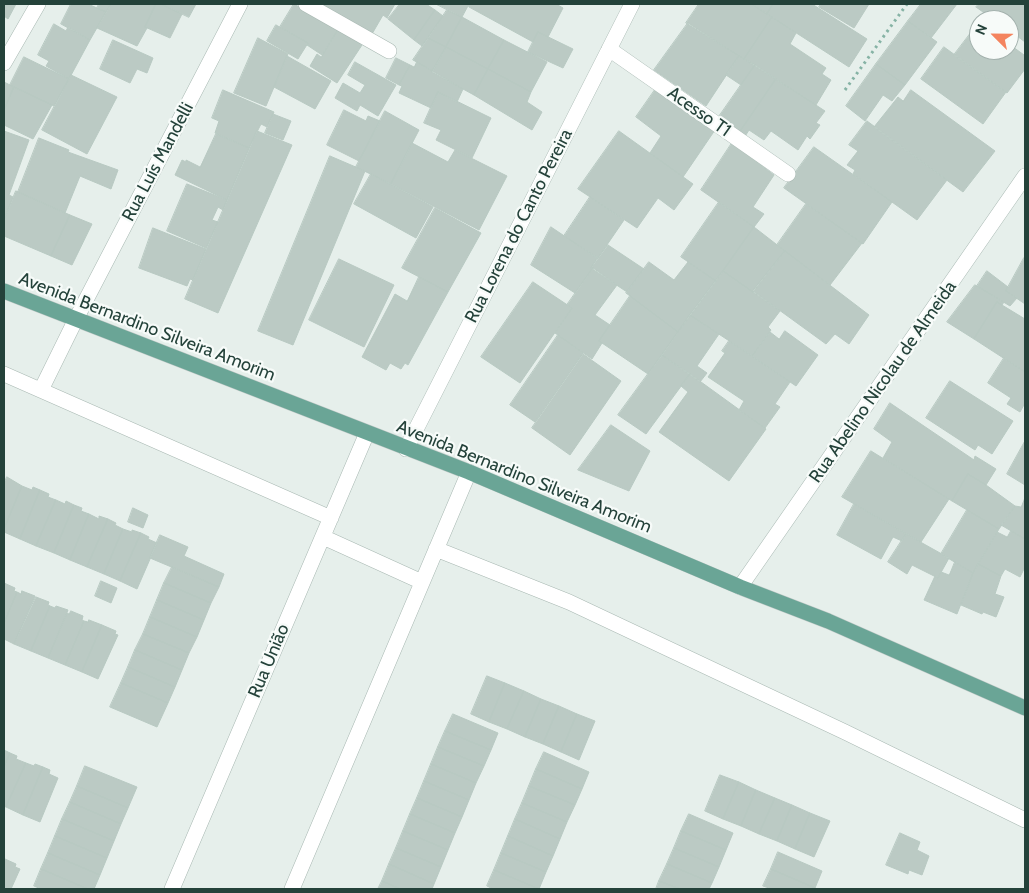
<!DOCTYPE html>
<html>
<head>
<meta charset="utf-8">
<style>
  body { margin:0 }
  #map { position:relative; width:1029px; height:893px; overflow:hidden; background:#e6efeb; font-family:Cabin,sans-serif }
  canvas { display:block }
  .frame { position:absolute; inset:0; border:5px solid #24423a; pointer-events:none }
  .north { position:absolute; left:969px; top:10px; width:50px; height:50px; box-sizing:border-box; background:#f7fbf9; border:1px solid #a3b1ad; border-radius:50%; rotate:293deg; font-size:14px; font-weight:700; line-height:20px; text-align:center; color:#24423a }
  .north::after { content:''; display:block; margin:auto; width:18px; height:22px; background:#f4845f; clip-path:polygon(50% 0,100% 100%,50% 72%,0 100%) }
</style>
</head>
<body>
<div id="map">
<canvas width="1029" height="893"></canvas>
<div class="frame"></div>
<div class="north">N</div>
</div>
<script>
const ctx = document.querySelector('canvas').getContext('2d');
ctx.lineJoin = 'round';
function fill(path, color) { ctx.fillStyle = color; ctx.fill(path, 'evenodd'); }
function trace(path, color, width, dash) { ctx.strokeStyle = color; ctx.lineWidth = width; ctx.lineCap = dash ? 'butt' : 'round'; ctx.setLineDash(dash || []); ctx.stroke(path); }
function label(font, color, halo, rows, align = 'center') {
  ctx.font = font + ' Cabin,sans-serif'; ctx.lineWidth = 4.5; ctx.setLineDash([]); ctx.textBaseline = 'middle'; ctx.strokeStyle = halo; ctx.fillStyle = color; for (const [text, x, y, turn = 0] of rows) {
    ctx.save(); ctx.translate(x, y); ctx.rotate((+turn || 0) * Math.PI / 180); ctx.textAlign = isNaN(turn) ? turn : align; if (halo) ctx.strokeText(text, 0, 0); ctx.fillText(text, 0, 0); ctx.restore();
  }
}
const building = new Path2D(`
  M4 4H16L8 19 4 16Z
  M71 4H88L106 12 90 40 61 24Z
  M99 4H111L106 12 97 8Z
  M111 4H156L145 27 147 28 137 46 97 28Z
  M156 4H161L182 14 170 38 145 27Z
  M161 4H196L189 17Z
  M294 4 338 30 322 55 307 45 308 43 280 27Z
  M319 4H395L387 18 383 15 372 34Z
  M400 4H426L435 10 414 40 388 19Z
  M436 4H469L462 17Z
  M469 4H556L563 8 548 37 538 32 533 42 469 7Z
  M699 4H752L772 17 744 59 686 23Z
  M752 4H773L767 14Z
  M773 4H812L867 39 849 67 767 14Z
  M821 4H869L854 28 819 7Z
  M921 4H957L931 38 908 21Z
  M979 4H1025V42L1009 30V20H994L976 7Z
  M435 10 443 16 422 46 414 40Z
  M447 10 462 17 446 47 428 38Z
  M462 17 504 40 488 69 446 47Z
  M772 17 796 33 790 44 826 68 822 74 831 80 816 105 744 59Z
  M908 21 937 42 905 85 876 64Z
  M979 22V50H1009V44L1024 55 1025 54V69L1007 93 954 55Z
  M688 23 739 56 706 106 654 70Z
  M54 24 66 31 68 27 90 40 69 79 46 66 49 61 38 55Z
  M276 25 308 43 298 59 267 41Z
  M338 30 362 45 337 83 310 66 317 54 321 57Z
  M538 32 573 49 563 68 528 52Z
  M258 38 288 54 266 106 234 93Z
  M428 38 446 47 433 71 413 60Z
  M113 40 153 58 147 73 137 69 130 83 100 69Z
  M504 40 547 62 531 92 488 69Z
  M446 47 488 69 474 95 432 72Z
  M944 47 1006 92 983 124 921 79Z
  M287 56 331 81 315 109 274 87Z
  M739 56 755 65 741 85 726 75Z
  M24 57 69 79 54 106 10 85Z
  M396 58 410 65 399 85 386 78Z
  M355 62 396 85 378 116 360 105 357 111 335 98 343 83 360 93 365 85 348 75Z
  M417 62 463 89 457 102 438 92 431 108 399 93 402 86 399 85 410 65 414 67Z
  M876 64 905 85 892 101 883 95 865 121 846 106Z
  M755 65 776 79 739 133 718 118Z
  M488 69 531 92 527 102 542 112 532 130 474 95Z
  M71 75 117 97 87 154 42 130Z
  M776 79 825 111 816 123 820 125 810 139 807 136 798 150 771 131 764 140 749 130 744 138 739 133Z
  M4 82 14 87 4 110Z
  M14 87 52 105 33 139 4 125V110Z
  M657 87 715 130 683 177 650 153 661 136 636 117Z
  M223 90 274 112 267 127 261 124 249 148 215 133 219 121 212 118Z
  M911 90 995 151 963 192 874 127 898 97 903 101Z
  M438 92 491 118 472 158 436 140 441 130 424 123Z
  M344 110 366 121 368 116 380 121 359 161 327 145Z
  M385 111 419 130 391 184 356 167Z
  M273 114 291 121 283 140 265 133Z
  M867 121 947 180 917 220 853 174 855 170 847 165 858 151 849 145Z
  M4 131 29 140 9 195 13 197 4 220Z
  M257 131 292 145 218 313 185 299Z
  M619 131 693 184 674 210 658 198 637 228 578 189Z
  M216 134 249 148 227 200 175 175 182 160 186 162V160L200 167Z
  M39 138 69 150 68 152 118 170 111 189 80 176 65 213 18 192Z
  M412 143 448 162 455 150 507 176 479 230 391 184Z
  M732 143 774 175 753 207 764 214 754 227 701 190Z
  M814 147 892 202 863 244 784 188Z
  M330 156 365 171 293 345 258 331Z
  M371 174 433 207 416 238 354 204Z
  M187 184 227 200 223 210 218 207 212 220 218 222 206 248 167 231Z
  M16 191 70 215 51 256 4 236V220Z
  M590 197 624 220 598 258 564 236Z
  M719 202 754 227 716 281 681 257Z
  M806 204 862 243 830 285 777 245Z
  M435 208 481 233 448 292 402 268Z
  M70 215 92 224 72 265 51 256Z
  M551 227 597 258 591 268H593L575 293 531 265Z
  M754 227 785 251 753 292 723 271Z
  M153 228 206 249 193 280 190 279 187 286 139 268Z
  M608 245 644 269 627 292 591 268Z
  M785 251 869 315 849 344 835 334 826 344 753 291Z
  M1024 258 1025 259V304L1006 291Z
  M339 259 394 285 364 347 309 320Z
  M649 262 674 280 688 262 716 281 678 332 626 293Z
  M593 268 617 285 595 315 610 325 599 341 602 343 592 359 555 333 572 308 567 305Z
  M723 271 780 311 768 327 771 330 752 356 690 315Z
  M987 271 1008 287 1006 291 1017 298 1010 306 977 286Z
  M419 277 448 292 408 365 405 363 401 369 390 363 386 370 362 357 395 294 407 301Z
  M533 282 572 308 520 383 481 357Z
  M975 285 1004 302 1002 305 997 302 974 339 947 322Z
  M630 296 678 332 648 374 599 341Z
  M997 302 1025 319V372L974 339Z
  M690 315 719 334 697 366 707 373 700 382 662 355Z
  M785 331 818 355 796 386 752 356 770 332 779 339Z
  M558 335 583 353 535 422 510 405Z
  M729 341 790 382 775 404 780 407 765 428 739 410 744 401 708 377 725 353 722 351Z
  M583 354 621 381 570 455 532 428Z
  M662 355 690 374 646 434 618 415Z
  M1004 358 1025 372V403L1020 412 1007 404 1011 398 988 383Z
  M690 374 766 429 729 481 659 432 688 392 681 386Z
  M950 381 1013 421 992 454 978 445 975 450 926 418Z
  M890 403 974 460 975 456 996 469 986 485 968 474 952 501 883 458 892 442 874 429Z
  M611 425 650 451 629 491 578 470Z
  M1025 441V485L1007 474Z
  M871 451 949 499 921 542 842 497Z
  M968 474 986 485 1015 506 999 529 952 501Z
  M7 477 22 486 4 529V483Z
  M22 486 32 490 33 487 40 490 20 539 4 532V529Z
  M40 490 49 494 48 497 56 500 36 546 20 539Z
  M1025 498V539L1001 525 1015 506 1021 507Z
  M56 500 65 504 66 501 74 505 54 553 36 546Z
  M854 504 906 534 902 541 893 537 881 559 837 535Z
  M74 505 82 508 81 511 89 514 70 560 54 553Z
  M133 508 148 515 143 528 128 522Z
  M967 510 999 529 973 573 941 554Z
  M89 514 99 519V516L108 519 87 567 70 560Z
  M108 519 116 523 115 525 123 529 104 574 87 567Z
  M123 529 132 532V530L141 533 120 581 104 574Z
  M1011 531 1025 539V567L1020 577 1005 569 1001 576 978 564 997 532 1007 537Z
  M141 533 149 537 148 539 157 543 137 589 120 581Z
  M906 534 949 558 938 578 912 565 907 574 888 562Z
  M160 535 188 547 184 556 224 574 219 587 150 558Z
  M955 562 973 573 957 614 924 600 935 576 938 578 941 572 949 575Z
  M978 564 1001 576 995 594 1004 597 996 617 983 612 982 614 961 605 973 573Z
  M172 567 219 587 211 603 164 583Z
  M101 581 117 588 111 603 95 596Z
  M4 583 15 588 14 591 17 592 4 623Z
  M164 583 211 603 204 620 157 600Z
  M22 591 35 596 14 644 4 639V623L17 592 21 594Z
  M36 597 49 602 48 605 50 606 31 651 14 644Z
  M157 600 204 620 197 637 150 617Z
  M50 606 55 608 56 606 68 610 48 658 31 651Z
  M71 611 83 616 82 620 84 621 65 665 48 658 67 613 69 614Z
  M150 617 197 637 189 653 143 634Z
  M89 620 102 625 82 672 65 665 84 621 88 622Z
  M102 625 116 631 115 634 118 635 98 679 82 672Z
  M143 634 189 653 182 670 135 650Z
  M135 650 182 670 175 687 128 667Z
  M128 667 175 687 168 703 121 683Z
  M487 676 505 683 489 722 471 714Z
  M121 683 168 703 157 727 110 707Z
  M505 683 524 691 507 729 489 722Z
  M524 691 541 699 525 737 507 729Z
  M541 699 559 706 543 744 525 737Z
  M559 706 577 714 561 752 543 744Z
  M453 714 498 733 491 750 445 731Z
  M577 714 595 721 579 760 561 752Z
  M445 731 491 750 484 766 438 747Z
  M438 747 484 766 476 783 431 764Z
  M4 750 10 753 4 767Z
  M544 752 589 772 582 789 536 769Z
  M10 753 17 756 16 759 26 763 6 807 4 806V767Z
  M26 763 34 766 35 764 43 767 23 815 6 807Z
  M431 764 476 783 469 800 424 781Z
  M85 766 137 787 128 808 77 786Z
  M43 767 50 770 49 774 58 778 40 822 23 815Z
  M536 769 582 789 575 805 529 786Z
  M720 775 739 782 723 819 705 811Z
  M424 781 469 800 462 817 417 798Z
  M739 782 756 790 741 826 723 819Z
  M77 786 128 808 121 824 70 802Z
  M529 786 575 805 567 822 522 803Z
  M756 790 775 798 759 834 741 826Z
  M417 798 462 817 455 833 410 814Z
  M775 798 792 805 777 841 759 834Z
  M70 802 121 824 114 841 62 819Z
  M522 803 567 822 560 839 515 819Z
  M792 805 810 813 795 849 777 841Z
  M810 813 830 821 814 857 795 849Z
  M410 814 455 833 448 850 403 831Z
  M689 814 733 833 726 850 681 831Z
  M62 819 114 841 107 858 55 836Z
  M515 819 560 839 553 856 508 836Z
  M403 831 448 850 441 867 396 848Z
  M681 831 726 850 719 867 674 848Z
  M900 833 920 842 917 850 929 856 922 875 909 870 908 874 886 865Z
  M55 836 107 858 100 875 48 853Z
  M508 836 553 856 546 872 501 853Z
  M396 848 441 867 434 884 389 864Z
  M674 848 719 867 712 883 667 864Z
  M778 852 822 871 815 888 771 869Z
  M48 853 100 875 94 889H88L41 869Z
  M501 853 546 872 539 889 494 870Z
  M5 859 16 864 15 867 20 869 11 889H4Z
  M389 864 434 884 432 889H400L382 881Z
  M667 864 712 883 709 889H680L659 881Z
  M41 869 88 889H41L34 886Z
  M771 869 815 888 814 889H772L763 886Z
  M494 870 539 889H493L487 886Z
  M382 881 400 889H378Z
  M659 881 680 889H656Z`);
fill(building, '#bbcac4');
trace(building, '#b8c9c2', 1);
const minor = new Path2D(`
  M306 4 389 51
  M609 49 788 174
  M4 63 38 4
  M4 374 331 518
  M41 390 76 319 240 4
  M406 449 632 4
  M323 537 422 582
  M436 549 569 602 845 732 1025 820
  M740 587 1025 176
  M172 889 367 433
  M292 889 469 472`);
const major = new Path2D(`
  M4 291 469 472 740 587 828 621 1025 708`);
trace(minor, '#a8b8b2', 16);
trace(major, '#c2cac8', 16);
trace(new Path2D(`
  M845 90 907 4`), '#86b3a5', 3, [2.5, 4]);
trace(minor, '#fff', 15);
trace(major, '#6aa596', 15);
label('18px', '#24423a', '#f7fbf9', [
  ["Acesso T1",699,112,35],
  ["Rua Luís Mandelli",158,162,-62],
  ["Rua Lorena do Canto Pereira",519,226,-63],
  ["Avenida Bernardino Silveira Amorim",147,327,21],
  ["Rua Abelino Nicolau de Almeida",883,382,-55],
  ["Avenida Bernardino Silveira Amorim",524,477,22],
  ["Rua União",269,661,-67]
]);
</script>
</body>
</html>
